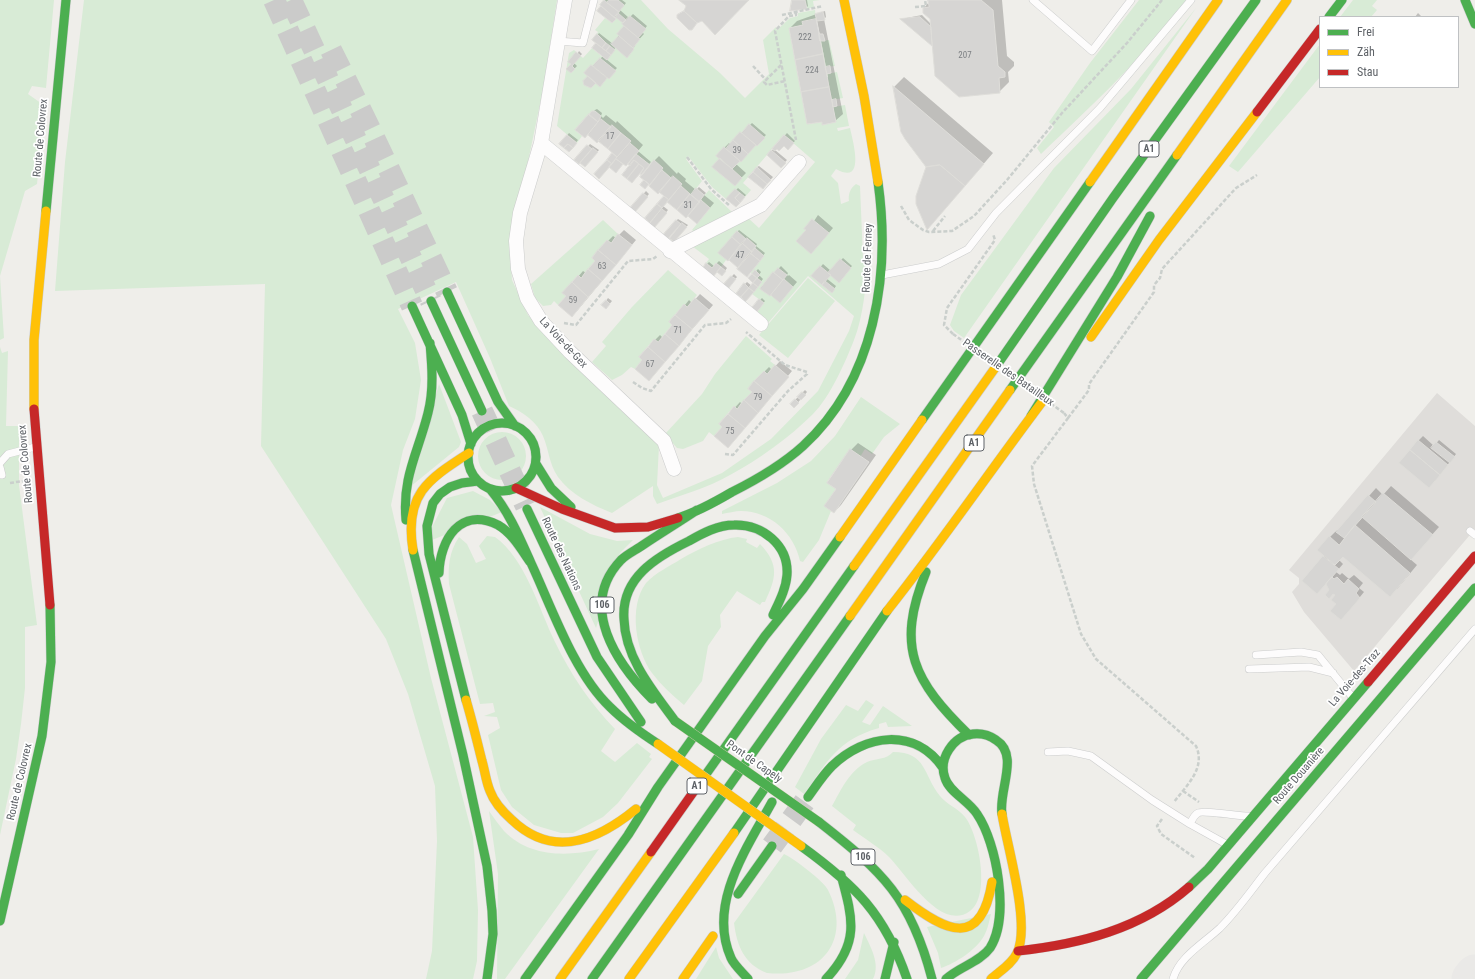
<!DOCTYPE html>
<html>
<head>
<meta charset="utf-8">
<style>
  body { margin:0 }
  #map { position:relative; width:1475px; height:979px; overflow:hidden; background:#efeeea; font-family:"Roboto Condensed",sans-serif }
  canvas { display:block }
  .legend { position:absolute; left:1319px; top:16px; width:140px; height:72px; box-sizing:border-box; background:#fff; border:1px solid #bfc1c3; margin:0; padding:5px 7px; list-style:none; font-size:12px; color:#5f6368 }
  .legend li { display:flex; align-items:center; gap:8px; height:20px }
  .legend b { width:20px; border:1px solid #bfc1c3 }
</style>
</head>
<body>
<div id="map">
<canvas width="1475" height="979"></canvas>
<ul class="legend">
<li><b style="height:5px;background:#4caf50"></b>Frei</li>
<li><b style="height:5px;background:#ffc107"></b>Zäh</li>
<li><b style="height:5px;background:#c62828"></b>Stau</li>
</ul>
</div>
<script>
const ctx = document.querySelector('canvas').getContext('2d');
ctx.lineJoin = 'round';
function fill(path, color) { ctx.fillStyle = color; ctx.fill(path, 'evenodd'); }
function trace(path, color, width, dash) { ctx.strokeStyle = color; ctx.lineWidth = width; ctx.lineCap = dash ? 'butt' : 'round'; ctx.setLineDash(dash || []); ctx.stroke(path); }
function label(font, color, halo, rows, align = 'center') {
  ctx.font = font + ' "Roboto Condensed",sans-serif'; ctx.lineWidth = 3.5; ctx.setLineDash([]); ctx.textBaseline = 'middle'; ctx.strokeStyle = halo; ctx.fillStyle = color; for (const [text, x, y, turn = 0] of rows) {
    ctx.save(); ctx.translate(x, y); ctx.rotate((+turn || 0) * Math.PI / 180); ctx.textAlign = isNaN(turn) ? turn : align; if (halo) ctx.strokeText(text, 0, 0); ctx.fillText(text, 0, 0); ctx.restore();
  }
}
fill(new Path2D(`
  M1437 393 1475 426V529L1354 671 1304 612 1292 592 1299 584V578L1289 570Z`), '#dfddda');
fill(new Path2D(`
  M0 0H54L46 88 32 86 28 94 45 106 37 184 25 191 0 276 4 338 0 340Z
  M84 0H557L544 85 510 248 512 280 528 315 568 358 659 445 657 485 663 498 722 473 771 439 818 391 849 331 854 316 808 276 768 323 756 313 764 303 752 294 762 282 750 272 764 256 755 248 756 246 747 238 728 261 726 260 721 267 716 263 712 268 706 263 709 259 692 246 747 217 759 228 815 162 784 135 743 183 751 190 745 197 726 199 712 187 688 156 686 159 702 181 691 195 673 177 671 178 662 170 663 168 654 161 650 165 636 154 639 150 630 143 631 141 612 125 611 127 601 119V116L595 111H592L575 130 582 136 577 143 557 126 569 53 574 50 583 58 592 48 606 60 611 55 592 40 598 32 595 30 605 18 612 23 616 19 600 5 604 0H641L668 29 720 73 745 98 769 74 763 40 776 27 777 30 790 18 798 16V13L815 10 816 19 803 21V25L789 28 807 124 822 122V125L836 122 833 107 845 105 849 126 837 128 838 131 850 128C853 142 866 186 836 169L831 176 838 183 841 204 849 201C848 195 850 188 856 184L860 186 863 259 869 260C865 286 864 315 854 340 845 363 830 397 813 414 790 437 758 460 730 475 708 488 681 495 657 504L653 496V486L612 513C592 505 570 494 558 477 549 464 549 450 543 436 537 422 523 412 509 406L490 358 456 282 398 309 415 343 421 380 415 419 403 450 391 505 431 678 473 837 478 910 477 961 473 979H426L432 951 437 841 435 786 408 694 386 639 261 446 265 284 55 291 65 162Z
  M805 0H820L813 1 814 7 807 9Z
  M1139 0H1186C1145 57 1092 105 1041 154L1037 148 1054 127 1049 122 1090 63Z
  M1353 0H1377L1372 6 1377 10 1371 17H1340Z
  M1196 8 964 338 954 331 950 325 961 295 1054 168 1131 89Z
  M829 40 835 66 825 67 820 41Z
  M1320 44V77L1238 172 1229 166Z
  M837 72 843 98 832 100 827 74Z
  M709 190 733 213 696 233 692 230 710 208 701 200 699 202Z
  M603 220 618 234 611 243 607 240 592 258 595 261 581 278 578 275 563 293 566 296 558 305 554 301 551 305 543 306 535 298 531 284Z
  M668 270 697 295 687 307 684 304 669 322 672 325 658 342 654 339 639 357 642 360 635 369 631 367 622 375 612 380 592 362 606 346 602 342 632 307Z
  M808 278 835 301 788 358 759 335Z
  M746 336 772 359 770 361 775 365 767 374 764 371 748 389 752 392 737 409 734 406 719 424 722 427 714 436 709 432 703 441 683 449 677 448 665 434 702 394 715 374Z
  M0 347 2 353 8 351 6 426H19V485L37 625 25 627V688L21 724 16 759 0 835Z
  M439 384 461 442 459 447 410 487Z
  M861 397 900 424 884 437 872 454 865 449 860 457 850 450 827 482 836 489 825 506 831 511 819 540 803 562 800 561C794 533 770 511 741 511 735 511 728 513 722 514V511L777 483 811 461 835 436Z
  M478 456a24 24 0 1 1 48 0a24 24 0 1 1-48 0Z
  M473 491 490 500 502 512 432 540 431 529 447 498Z
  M540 507 590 534 617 541 633 540 620 553 596 628Z
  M487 536 495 537C525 558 539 609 555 642 571 675 590 703 615 729L601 751 615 762 637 743 651 754 649 757 652 759 618 803 603 817 573 833H561L534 825 512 807 501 790 488 735 500 728 497 717 484 716 495 712 493 703 480 704 449 584C448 566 449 552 459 537L467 544 476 563 486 559 479 546Z
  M738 537 747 539 746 542 757 548 760 544C780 565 776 578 765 602H762L760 605 737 591 720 615 721 627 708 646 702 681 684 705C672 695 661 685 652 673 636 651 628 607 646 583 655 573 670 566 681 559 698 549 719 539 738 537Z
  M866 700 874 705 862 722 870 725 883 706 912 726 888 727 886 722 879 724V728C837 740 828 761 804 794L795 787 821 739 846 705 858 711Z
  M893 752C927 752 923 775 940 796 947 805 958 808 965 817 979 835 991 896 970 911 941 933 906 874 889 857 879 847 865 839 853 830L856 825 832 806C841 790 849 771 867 762 876 758 886 760 893 752Z
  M489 811C494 818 499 825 504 831 529 857 567 857 599 849L505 979H497L498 874Z
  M784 854C793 858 824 881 828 890 852 938 824 979 767 973 744 964 737 946 734 923Z
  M991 914C989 921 988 929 984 936 976 950 956 963 941 968L938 953 927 927Z
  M864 933C870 946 881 964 873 979H845L858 960Z
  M716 947 719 958 733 979H696Z`), '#d8ebd6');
fill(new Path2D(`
  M605 0H622L626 3 620 10 629 18 633 14 647 26 642 32 644 34 634 45 635 46 629 54 616 47 606 59 617 68 600 85 586 73 603 56 597 43 594 40 599 33 613 44 626 25 616 17 612 22 598 11Z
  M794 0H807L808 6 806 8Z
  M929 0H1002L1007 56 1014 62V66L1008 72 1009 82 999 92 933 46 901 19 922 15 931 24V19L924 8 929 2Z
  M825 11 826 17 824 19 843 114 835 121 790 28 797 21ZM815 20H817L828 77 826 78Z
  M1418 13 1422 17H1415Z
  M579 51 582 54 574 63 577 66 571 72 572 64Z
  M904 77 993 153 934 221 927 167 902 131 894 87Z
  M597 109 602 113 601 116 603 118 606 115 616 123 617 121 643 145 638 151 651 162 632 182 623 175 636 156 623 163 616 172 609 166 613 153 599 140 597 141 588 134 589 115 595 110Z
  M752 123 766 135 736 164 746 173 739 180 721 158 724 148 729 143 731 144Z
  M569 133 578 140 569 151 560 144Z
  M787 133 795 141 788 148 784 144 775 150 787 160 781 166 768 155Z
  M590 144 599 150 585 166 576 160Z
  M659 156 677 174 678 172 686 179 685 181 696 190 699 187 706 193 704 195 714 203 697 223 667 201 663 206 668 210 654 226 646 218 665 196 649 184 654 161Z
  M759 166 773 177 765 186 757 167Z
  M738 188 746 195 736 206 728 199Z
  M646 191 649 194 635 210 632 207Z
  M818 215 833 228 816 248 808 230Z
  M678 219 688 225 676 239V221Z
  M624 230 636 240 577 311 564 293 583 271 586 273 597 260 593 258 608 241 613 236 616 238Z
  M739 230 757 244 756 246 765 253 747 276 729 258 719 253Z
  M843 258 852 266 839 281 830 274 826 278 836 286 832 292 813 276 823 264 831 271Z
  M719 261 727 268 722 275 717 271 713 275 707 264 709 262 714 266Z
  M781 266 788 273 787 275 788 276 789 275 797 282 780 302 761 288Z
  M758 269 761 272 759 275 763 279 745 300V284L747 282 752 286 755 283 750 278Z
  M734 274 737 277 728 288 724 285Z
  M700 294 713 305 653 375 644 360 655 340 660 335 663 338 673 325 685 305 689 300 692 303Z
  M608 298 612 301 608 306 603 305Z
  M762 298 765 301 756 312 752 309Z
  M780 361 792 371 733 442 720 424 740 402 742 404 753 392 764 372 769 367 772 370Z
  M805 390 807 392 794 407 791 404Z
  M1423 436 1434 446 1439 440 1456 454 1434 482 1418 441Z
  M858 443 876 455 841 505 834 512 851 450Z
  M1391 486 1439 527 1410 559 1417 565 1397 589 1343 556 1339 560 1343 564 1336 572 1340 575 1342 573 1349 579 1354 575 1363 583 1359 588 1364 592 1346 614 1337 604V595L1327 583 1303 581 1325 555 1330 537 1337 530 1338 531 1369 496 1376 488 1383 495Z`), '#0003');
trace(new Path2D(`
  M1471 979 1475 974`), '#eae9e7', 39);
const building = new Path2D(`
  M604 0 619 12 615 18 600 5Z
  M609 0H618L624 5 619 12 607 3Z
  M679 0H749L715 35 702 21 697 23 684 11 686 6Z
  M792 0H805L807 9 790 11Z
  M928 0H981L993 10 998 66 1005 72V77L999 78 1000 93 959 97 935 76 930 19 923 13V8L929 7Z
  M601 6 616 19 612 23 597 11Z
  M684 11 697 23 692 30H689L677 18V15Z
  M823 12 825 20 817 21 815 14Z
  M618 13 626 20 623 23 615 17Z
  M630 16 646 29 638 38 622 24Z
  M920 17 931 27 932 46 900 19Z
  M816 19 823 54 795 60 789 28 803 25 802 22Z
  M624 26 640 39 633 48 617 34Z
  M597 34 606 43 602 48 592 40Z
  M819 34H823L825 41H820Z
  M619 36 634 49 627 58 611 44Z
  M596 43 611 55 607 60 592 48Z
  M606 43 610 46 606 51 602 48Z
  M610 46 615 50 611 55 606 51Z
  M576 52 581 56 572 66 575 69 571 73 566 69 571 64 568 62Z
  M823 54 829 87 801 92 795 60Z
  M600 58 616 71 609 79 593 66Z
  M591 65 607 78 600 87 584 73Z
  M830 66 831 73 827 74 825 67Z
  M588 76 596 83 591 88 584 85 583 81Z
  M893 86 984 164 965 186 940 165 926 167 905 139 901 132Z
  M829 87 836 122 822 125V122L807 124 801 92Z
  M836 99 837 106 833 107 832 100Z
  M592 111H595L601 116 598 122 589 115Z
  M589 114 598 122 585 138 575 130Z
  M601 119 611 127 597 143 588 135Z
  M749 124 765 138 757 146 742 133Z
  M612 125 621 133 608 149 598 141Z
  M740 132 756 145 748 154 733 140Z
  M621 133 631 141 617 157 608 149Z
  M567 135 577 143 573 148 568 144 564 148 559 144Z
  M784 135 794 143 788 150 784 146 779 151 777 149 775 151 772 149Z
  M733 140 748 154 741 162 726 149Z
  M630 143 639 151 626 166 616 159Z
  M568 144 573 148 569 152 564 148Z
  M587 145 592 149 579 164 574 160Z
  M724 147 740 161 732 169 716 156Z
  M593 148 598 152 585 167 580 163Z
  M771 150 786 163 781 168 767 155Z
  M612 153 617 157 612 164 607 160Z
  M636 154 650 165 642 175 640 174 644 168 634 160 630 166 628 164Z
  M720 158 742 178 735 186 712 167Z
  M616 159 623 164 616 173 609 167Z
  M607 160 612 164 599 179 594 174Z
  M634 160 639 164 627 179 622 175Z
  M654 160 663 168 650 185 640 177Z
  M639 164 644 168 632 183 627 179Z
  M940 165 965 186 927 230 916 204V196L926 167Z
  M757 167 771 180 767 184 753 172Z
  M662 170 671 178 658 194 649 186Z
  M753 172 767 184 763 189 748 177Z
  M673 176 682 184 669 200 659 192Z
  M644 180 649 184 645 189 640 185Z
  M681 186 690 194 677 210 667 202Z
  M696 188 704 195 699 202 691 195Z
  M735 189 740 193 735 198 740 203 736 207 726 199Z
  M643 193 648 197 635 212 630 208Z
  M740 193 745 197 740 203 735 198Z
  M690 194 700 202 686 218 677 210Z
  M664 196 669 200 662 208 657 204Z
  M701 200 710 208 697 224 688 216Z
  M657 204 662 208 650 223 645 218Z
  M662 209 667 213 654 228 649 224Z
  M812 219 829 233 811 254 796 241 806 230 804 229Z
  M676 220 681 224 668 240 663 235Z
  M682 223 687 227 674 242 669 238Z
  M737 231 746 239 741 245 732 237Z
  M618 234 632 245 616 265 598 250 607 240 611 243Z
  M732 237 741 245 728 261 718 253Z
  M747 238 756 246 752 252 742 243Z
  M742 243 752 252 738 268 729 260Z
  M755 248 764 256 760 261 750 253Z
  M598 250 616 265 602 281 588 269 595 261 592 258Z
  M750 253 760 261 747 277 737 269Z
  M840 259 851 268 839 283 828 273Z
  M706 263 712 268 716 263 721 267 713 277 703 268Z
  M820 266 831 275 822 285 811 276Z
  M721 267 726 271 722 276 717 272Z
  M778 268 787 275 783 280 774 273Z
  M588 269 602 281 588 297 572 282 578 275 581 278Z
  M755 270 760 275 757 278 752 274Z
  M773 272 783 280 770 296 760 289Z
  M752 274 757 278 753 283 748 278Z
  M731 276 736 279 728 289 723 285Z
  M757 278 762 282 758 287 753 283Z
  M784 279 793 287 780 303 771 295Z
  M825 281 835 289 832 293 822 285Z
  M572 282 588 297 572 317 558 305 566 296 562 293Z
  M744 283 749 288 741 297 736 294Z
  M753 283 758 287 754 292 749 288Z
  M749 288 754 292 745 302 741 297Z
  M695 298 709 310 692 329 675 315 684 304 687 307Z
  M759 299 764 303 756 313 751 309Z
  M606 300 610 304 606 309 601 305Z
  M675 315 692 329 679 346 665 334 672 325 669 322Z
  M665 334 679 346 665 362 648 347 654 339 658 342Z
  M648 347 665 362 649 381 635 369 642 360 639 357Z
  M775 365 789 377 772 396 754 381 764 371 767 374Z
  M754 381 772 396 758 413 744 400 752 392 748 389Z
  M802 392 806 395 801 400 797 397Z
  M795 399 799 403 794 408 790 404Z
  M744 400 758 413 745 428 728 414 734 406 737 409Z
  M728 414 745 428 728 448 714 436 722 427 719 424Z
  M1418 440 1448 465 1440 475 1410 450Z
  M1436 442 1455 457 1450 463 1431 448Z
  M850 449 869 462 834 513 824 506 836 489 827 483Z
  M1410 450 1440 475 1429 488 1399 463Z
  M1383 493 1433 535 1411 560 1362 517Z
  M1368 495 1376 502 1344 538 1336 532Z
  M1355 525 1410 573 1390 597 1343 557 1335 565 1317 550 1329 536 1339 545Z
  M1323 556 1339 569 1317 594 1302 581Z
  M1332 577 1334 579 1337 577 1344 584 1348 579 1359 589 1356 593 1360 598 1341 620 1330 611 1336 604 1331 600 1335 595 1333 594 1329 599 1325 595 1329 590 1326 584Z`);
fill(building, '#d6d5d3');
trace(building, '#deddd9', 1);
trace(new Path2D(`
  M274 0 412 306
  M291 0 431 301
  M331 50 368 125 447 292
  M482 411 526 506`), '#cbcbca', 22, [22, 11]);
trace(new Path2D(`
  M772 846 808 797`), '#cbcbca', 22, [22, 11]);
const lane = new Path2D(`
  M1033 0 1092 51 1131 0
  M558 41 583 43 594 0
  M882 275 939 264 968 249 996 213 1100 108 1191 0
  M0 463 8 454 35 447
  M0 467 2 475
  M1470 531 1475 535
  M1256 655 1301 652 1318 655 1353 698
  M1249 669 1309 667 1333 673
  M1048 752 1068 751 1091 756 1152 800 1190 824
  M1226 844 1190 824C1192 820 1194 815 1198 813 1202 810 1239 816 1248 816
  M1173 979C1179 957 1204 943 1220 928 1237 911 1250 892 1265 873L1475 629`);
const street = new Path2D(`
  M565 0 541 143 520 213 516 241 518 269 527 298 541 321 570 352 664 441 674 469
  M541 143 761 324
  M670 251 761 205 799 162`);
const fast = new Path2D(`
  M1465 0 1475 24
  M1329 17 1342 0
  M46 211 66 0
  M447 292 498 402 515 426
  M431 301 482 411
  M412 306 462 415 471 444
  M995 368 1113 198 1256 0
  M1010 390 1177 155
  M1031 416 1117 277 1150 216
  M922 420 1090 182
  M468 457a34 34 0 1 1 68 0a34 34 0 1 1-68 0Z
  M536 464 551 488 571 507
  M490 489C509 512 519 536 531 563 552 608 574 673 610 707 624 721 641 733 658 744
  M527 509 597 657 641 722
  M678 518C697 512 715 502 732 492 758 479 782 465 803 446 875 380 891 275 878 182
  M406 520C402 477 418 453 428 413 434 390 432 366 430 343
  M413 550 463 755 487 866 492 911 493 934 487 979
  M926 572C895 648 914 681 969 735
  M439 573C440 540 460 506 498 525 512 533 521 549 530 562
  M652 699C617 664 577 606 621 560 627 554 636 550 643 545 661 533 679 522 697 510
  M466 700 429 554 427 526 433 503 440 494 450 487 462 483 478 481
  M675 721C653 691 625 658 624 619 621 578 656 557 689 541 703 533 718 525 734 525 762 524 789 545 787 575 786 589 779 602 773 615
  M704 777 854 566
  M808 797C816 786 823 775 832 766 865 734 915 727 943 768
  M819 822C883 872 911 898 932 979
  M734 833 887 611
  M801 846C855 885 885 914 907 979
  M1189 887 1208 869 1368 682
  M738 894 772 846
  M0 921 42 736 51 662 50 605
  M525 979 628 835 658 787 765 636 803 589 840 537
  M592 979 850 616
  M748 979C743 973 734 965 731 958 707 904 747 848 772 802
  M826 979C860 943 853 919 841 875
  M885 979 894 942
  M946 979C959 967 980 962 990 948 1010 917 997 843 977 814 969 801 949 792 945 778 938 759 953 736 973 734 982 733 989 735 996 740 1020 755 998 791 1002 814
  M1141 979 1475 588`);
const slow = new Path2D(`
  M844 0 864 96 878 182
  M1177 155 1287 0
  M1090 182 1218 0
  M1091 337 1159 240 1257 112
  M34 409V340L46 211
  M840 537 922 420
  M413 550C404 495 427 480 469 453
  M854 566 995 368
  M887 611C941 543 990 471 1042 402
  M850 616 1010 390
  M466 700C472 720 477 741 482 761 485 771 486 782 490 791 494 802 503 812 512 820 553 859 597 841 636 809
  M905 900C945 931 981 950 992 882
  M560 979 651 852
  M629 979 734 833
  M683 979 713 936
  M991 979C1000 971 1012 964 1017 953 1031 925 1007 846 1002 814`);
const jam = new Path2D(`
  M1257 112 1320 29
  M34 409 50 605
  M516 488 562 509 615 528 648 527 678 518
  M1368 682 1475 556
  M651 852 704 777
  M1018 951C1080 944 1141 929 1189 887`);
trace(lane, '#cbcccc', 8);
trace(street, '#cbcccc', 15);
trace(fast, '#cacacb', 10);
trace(slow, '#cacacb', 10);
trace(jam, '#cacacb', 10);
trace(new Path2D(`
  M915 7 926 6 925 0
  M796 12V15L789 16 775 31 796 140
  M782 15 823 6
  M781 65 764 82 767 85 785 81
  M753 66 766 80
  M687 157 711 189 730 206
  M901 206 909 220 923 230 929 232 952 231 974 216 1007 180 1062 113 1127 43 1162 0
  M933 231 945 216
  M564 323 576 325 628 261 653 259 657 256
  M953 334 944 325 947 308 995 240 993 234
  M633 382 642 388 651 391 705 325 726 323 731 319
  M1064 413 1068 418 1032 466 1034 484 1081 634 1096 659 1196 746C1206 768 1187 785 1174 802
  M1068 418 1089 390V384L1154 292V285L1160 278 1162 269 1236 188 1257 175
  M725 454 733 455 788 391 807 374V372L785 365 746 332
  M10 483 23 481
  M1183 791 1199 802
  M1162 819 1157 826 1161 834 1195 858`), '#cacfcc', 2.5, [4, 2]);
trace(lane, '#fdfcfc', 7);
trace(street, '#fdfcfc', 14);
trace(fast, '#4caf50', 9);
trace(slow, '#ffc107', 9);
trace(jam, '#c62828', 9);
const fastBridge = new Path2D(`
  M675 721 819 822`);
const slowBridge = new Path2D(`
  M658 744 801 846`);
trace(fastBridge, '#d7ceb8', 10, []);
trace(slowBridge, '#d7ceb8', 10, []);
trace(new Path2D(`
  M953 334 1064 413`), '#cacfcc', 2.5, [4, 2]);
trace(fastBridge, '#4caf50', 9);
trace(slowBridge, '#ffc107', 9);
label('9px', '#7e8184', null, [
  ["222",805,38],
  ["207",965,56],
  ["224",812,71],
  ["17",610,137],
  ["39",737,151],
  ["31",688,206],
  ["47",740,256],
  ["63",602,267],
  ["59",573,301],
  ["71",678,331],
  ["67",650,365],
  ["79",758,398],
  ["75",730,432]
]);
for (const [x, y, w] of [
  [1149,149,20],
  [974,443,20],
  [602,605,24],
  [697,786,20],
  [863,857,24]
]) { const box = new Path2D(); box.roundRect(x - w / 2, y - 8, w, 16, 3); ctx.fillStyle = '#fff'; ctx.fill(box); trace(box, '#5f6368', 1); }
label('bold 10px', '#5f6368', null, [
  ["A1",1149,149],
  ["A1",974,443],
  ["106",602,605],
  ["A1",697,786],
  ["106",863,857]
]);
label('11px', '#5f6368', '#fff', [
  ["Route de Colovrex",41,138,-85],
  ["Route de Ferney",868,258,-88],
  ["La Voie-de-Gex",563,343,47],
  ["Passerelle des Batailleux",1008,373,35],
  ["Route de Colovrex",26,464,-95],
  ["Route des Nations",561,554,65],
  ["La Voie-des-Traz",1355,678,-49],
  ["Pont de Capely",754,762,35],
  ["Route Douanière",1299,776,-49],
  ["Route de Colovrex",20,782,-77]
]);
</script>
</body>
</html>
